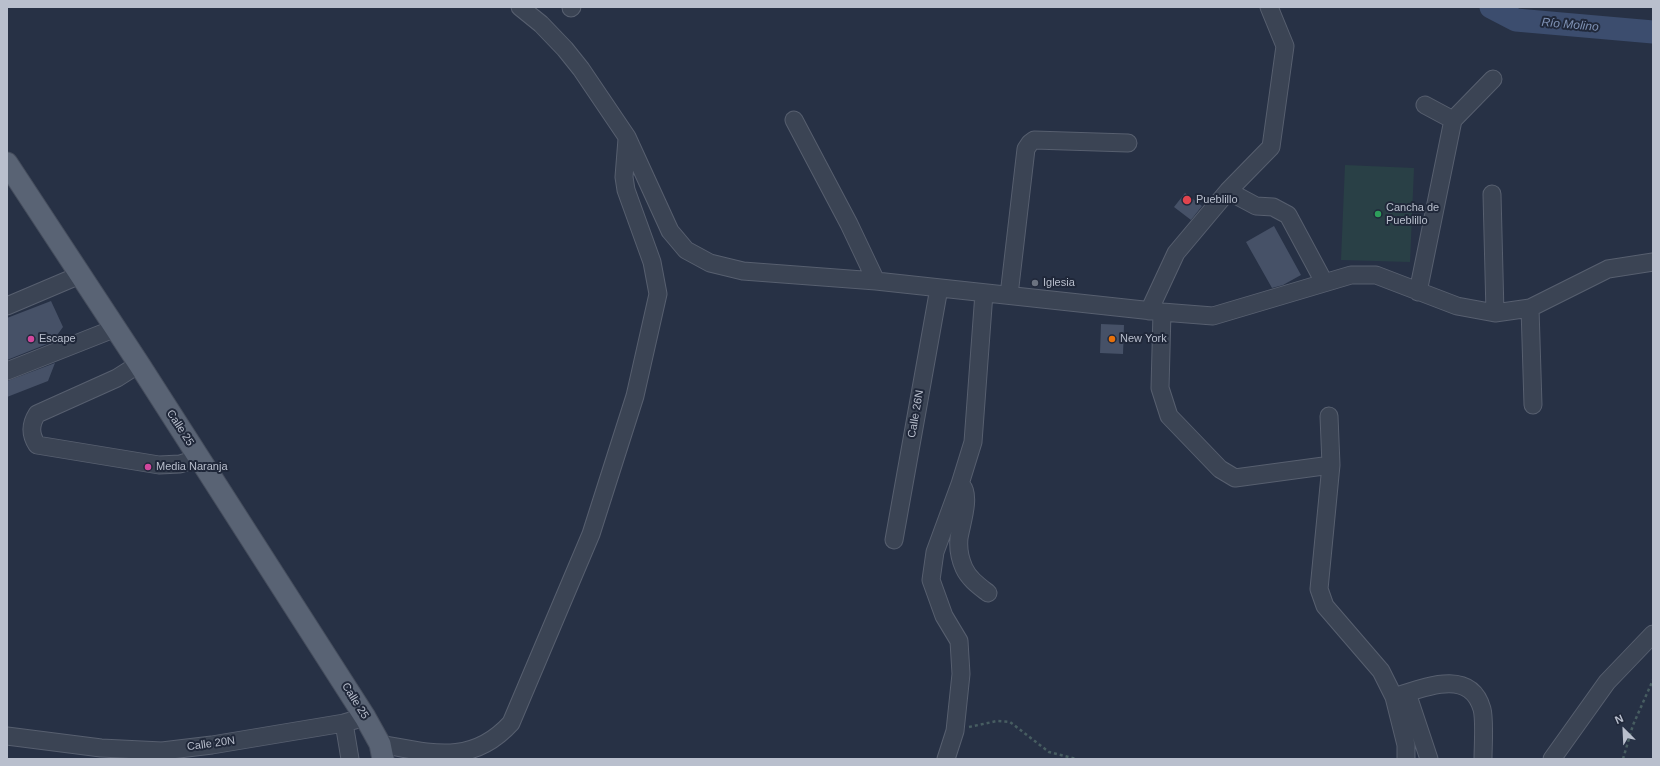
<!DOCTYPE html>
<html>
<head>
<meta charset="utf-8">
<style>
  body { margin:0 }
  #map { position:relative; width:1660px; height:766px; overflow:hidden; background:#273145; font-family:Arial,sans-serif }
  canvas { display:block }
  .frame { position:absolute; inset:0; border:8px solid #b9bfcd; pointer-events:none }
  .north { position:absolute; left:1604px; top:710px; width:40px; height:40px; -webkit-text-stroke:3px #20283a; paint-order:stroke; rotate:336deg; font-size:11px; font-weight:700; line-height:16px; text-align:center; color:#b9bfcd }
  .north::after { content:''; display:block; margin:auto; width:14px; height:18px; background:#b9bfcd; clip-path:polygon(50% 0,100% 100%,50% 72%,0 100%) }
</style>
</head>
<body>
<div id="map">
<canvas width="1660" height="766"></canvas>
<div class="frame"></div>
<div class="north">N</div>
</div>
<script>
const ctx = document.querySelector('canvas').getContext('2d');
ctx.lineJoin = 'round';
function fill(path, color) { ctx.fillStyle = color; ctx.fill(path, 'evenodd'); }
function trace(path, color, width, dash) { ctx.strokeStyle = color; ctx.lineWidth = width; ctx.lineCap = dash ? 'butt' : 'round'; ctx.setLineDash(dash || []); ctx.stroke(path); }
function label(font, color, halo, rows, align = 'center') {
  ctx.font = font + ' Arial,sans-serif'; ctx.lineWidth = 4; ctx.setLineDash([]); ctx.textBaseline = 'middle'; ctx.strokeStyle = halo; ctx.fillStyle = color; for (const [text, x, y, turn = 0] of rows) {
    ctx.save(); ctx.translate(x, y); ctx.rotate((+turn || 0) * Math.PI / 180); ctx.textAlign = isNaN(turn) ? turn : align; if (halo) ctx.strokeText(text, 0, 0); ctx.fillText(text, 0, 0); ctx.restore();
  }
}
fill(new Path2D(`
  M1345 165 1414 168 1410 262 1341 260Z`), '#294046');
trace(new Path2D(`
  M1491 7 1516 20 1653 32`), '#3c4d6e', 23);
fill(new Path2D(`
  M1185 193 1202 206 1191 220 1174 207Z
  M1274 226 1301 275 1283 285 1272 288 1246 242Z
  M51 301 63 327 52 342 7 360V318Z
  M1101 324 1124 325 1123 354 1100 353Z
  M55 363 48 381 7 397V381Z`), '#465167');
const minor = new Path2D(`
  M520 7 541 24 565 49 581 69 627 137 670 231 686 250 710 263 743 271 876 281 1162 312 1213 316 1351 275H1376L1457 306 1495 313 1530 308 1608 269 1653 262
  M571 8 572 7
  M1425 105 1453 120
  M794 120 849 224 876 281
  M1228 191 1256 206 1273 207 1288 215 1324 282
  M1492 194 1495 313
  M1418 292 1453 120 1493 79
  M1009 295 1026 149 1030 143 1034 140 1128 143
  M7 306 80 275
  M1530 308 1533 405
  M1149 311 1176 253 1228 191 1271 147 1285 46 1269 7
  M1162 312 1160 388 1169 416 1220 469 1235 478 1331 465
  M139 364 117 378 37 414C30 425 30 434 37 445L159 465 180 464 199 458
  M7 371 116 328
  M1329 416 1331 465 1319 589 1325 606 1381 671 1394 697 1406 745V759
  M962 486C971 496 961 525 959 538 958 548 960 559 964 568 969 579 979 586 988 593
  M894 540 939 288
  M1407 693 1429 759
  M1394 697C1423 688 1470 667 1482 709 1485 720 1483 747 1483 759
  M344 723 350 759
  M7 736 101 748 162 751 212 745 344 723 365 717
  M380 744C431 753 472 766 511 723L591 534 635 396 658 294 652 262 626 190 624 177 627 139
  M946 759 955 731 961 674 959 641 944 616 931 580 935 552 960 484 973 442 984 293
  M1552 759 1607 682 1653 634`);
const major = new Path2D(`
  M7 163 139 364 365 717 380 744 383 759`);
trace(minor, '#575f6f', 19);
trace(major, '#454d5d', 23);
trace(new Path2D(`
  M969 727 997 721 1010 722 1049 752 1076 759
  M1623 759 1633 725 1653 680`), '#475d61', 2.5, [3, 3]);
trace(minor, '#3b4454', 17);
trace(major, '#596374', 21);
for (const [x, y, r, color] of [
  [1187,200,5,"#e0444e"],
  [1378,214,4,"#2e9e5b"],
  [1035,283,4,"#6b7280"],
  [31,339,4,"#d1479c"],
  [1112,339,4,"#e8710a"],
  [148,467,4,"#d1479c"]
]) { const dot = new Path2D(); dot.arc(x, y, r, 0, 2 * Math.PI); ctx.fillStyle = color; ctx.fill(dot); trace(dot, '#20283a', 1.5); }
label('11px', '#b9bfcd', '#20283a', [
  ["Pueblillo",1196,200],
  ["Cancha de",1386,208],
  ["Pueblillo",1386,221],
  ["Iglesia",1043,283],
  ["Escape",39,339],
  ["New York",1120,339],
  ["Media Naranja",156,467]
], 'left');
label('11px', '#b9bfcd', '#20283a', [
  ["Calle 26N",916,414,-80],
  ["Calle 25",180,428,57],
  ["Calle 25",355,701,58],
  ["Calle 20N",211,744,-8]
]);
label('italic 12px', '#7f92b5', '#20283a', [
  ["Río Molino",1570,25,5]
]);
</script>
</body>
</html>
